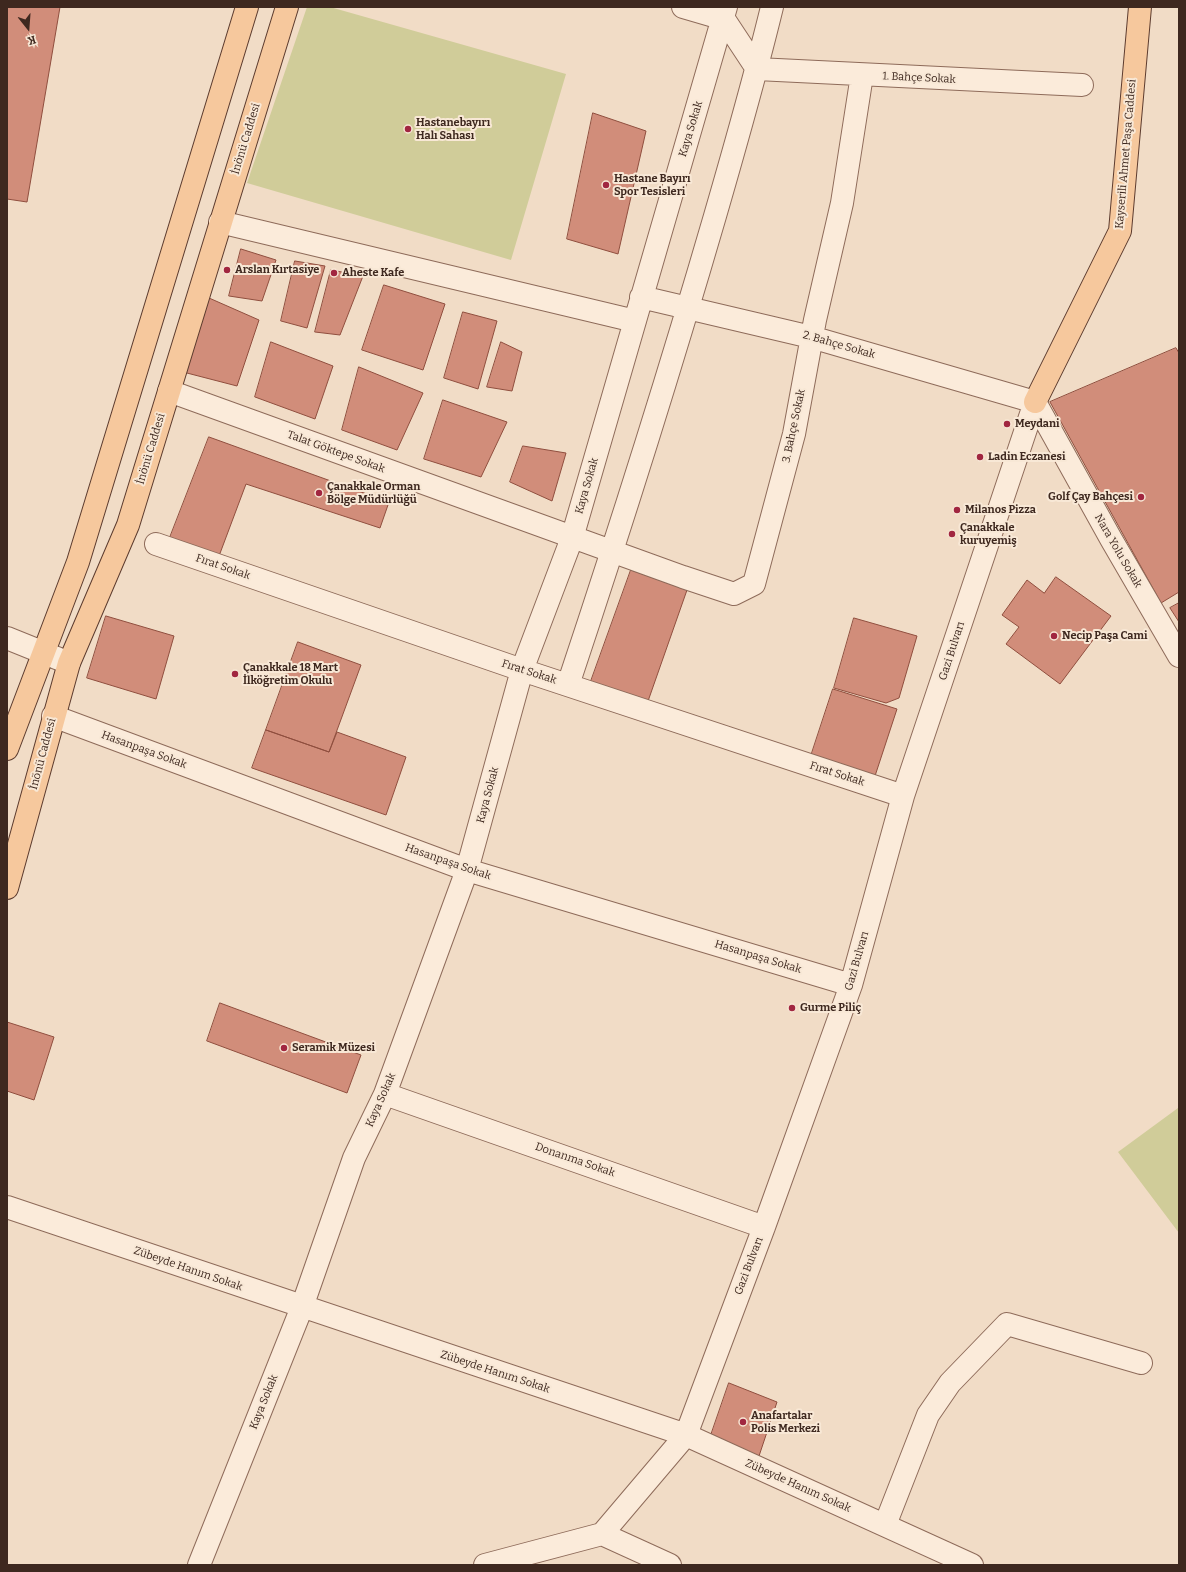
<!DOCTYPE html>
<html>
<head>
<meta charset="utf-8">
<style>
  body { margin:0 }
  #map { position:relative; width:1186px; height:1572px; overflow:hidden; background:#f1dcc6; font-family:Bitter,serif }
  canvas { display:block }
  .frame { position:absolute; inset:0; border:8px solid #3e281f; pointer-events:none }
  .north { position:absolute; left:8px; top:8px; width:40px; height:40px; -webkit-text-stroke:3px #f8e8d6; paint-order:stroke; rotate:163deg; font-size:11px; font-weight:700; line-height:16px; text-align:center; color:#3e281f }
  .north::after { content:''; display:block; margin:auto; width:14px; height:18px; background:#3e281f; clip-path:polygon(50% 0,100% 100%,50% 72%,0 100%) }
</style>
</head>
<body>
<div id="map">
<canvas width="1186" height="1572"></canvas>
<div class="frame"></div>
<div class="north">K</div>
</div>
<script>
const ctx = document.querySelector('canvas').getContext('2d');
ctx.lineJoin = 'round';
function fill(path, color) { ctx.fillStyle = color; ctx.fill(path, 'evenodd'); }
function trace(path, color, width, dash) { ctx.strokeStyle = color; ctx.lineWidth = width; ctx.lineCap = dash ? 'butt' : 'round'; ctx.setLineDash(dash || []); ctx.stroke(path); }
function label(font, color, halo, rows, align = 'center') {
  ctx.font = font + ' Bitter,serif'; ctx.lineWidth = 4; ctx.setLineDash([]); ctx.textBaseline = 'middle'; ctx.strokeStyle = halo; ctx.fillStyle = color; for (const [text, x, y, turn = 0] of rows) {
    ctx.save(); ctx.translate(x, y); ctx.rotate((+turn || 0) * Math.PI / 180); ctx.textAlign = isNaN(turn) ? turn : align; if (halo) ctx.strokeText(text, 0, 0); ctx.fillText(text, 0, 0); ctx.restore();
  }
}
fill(new Path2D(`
  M307 7H330L566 74 511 260 247 183Z
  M1178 1108 1179 1109V1233L1118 1152Z`), '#d0cc99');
const building = new Path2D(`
  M7 7H60L27 202 7 199Z
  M593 113 646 131 618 254 567 239Z
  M241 249 276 260 262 301 229 296Z
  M295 261 325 266 307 328 281 321Z
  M331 270 363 276 340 335 315 332Z
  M384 285 445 304 423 370 362 350Z
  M209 298 259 320 237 386 183 372Z
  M463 312 497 321 478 389 444 378Z
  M271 342 333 366 315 419 255 397Z
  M501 342 522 352 512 391 487 387Z
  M1176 348 1179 353V592L1161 603 1050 402Z
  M359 367 423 393 397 450 342 430Z
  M443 400 507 422 481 477 424 459Z
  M209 437 389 502 380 528 246 484 219 556 169 540Z
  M523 446 566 453 552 501 510 482Z
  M631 570 687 590 647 704 590 684Z
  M1056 577 1111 616 1060 684 1006 644 1019 627 1002 615 1027 580 1044 593Z
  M1179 603V622L1170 608Z
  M106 616 174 636 156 699 87 678Z
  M854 618 917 636 899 698 886 703 834 688Z
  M298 642 361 665 329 752 266 730Z
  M833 689 897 709 874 779 810 759Z
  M266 730 329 752 337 732 406 757 386 815 252 768Z
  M220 1003 361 1055 347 1093 207 1041Z
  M7 1022 54 1037 34 1100 7 1091Z
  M729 1383 777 1402 759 1456 709 1441Z`);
fill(building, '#d18d7a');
trace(building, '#8f4e3e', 1);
const minor = new Path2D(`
  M683 7 724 19 757 69 1082 85
  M220 222 635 321
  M641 297 811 337 1035 402
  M169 391 683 577 734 594 754 584 794 434 815 320 842 203 862 75
  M1035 402 1111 539 1179 656
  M156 544 522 670 903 796
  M7 638 69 663
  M568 685C620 529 669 374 715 216 735 147 755 77 772 7
  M53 716 467 870 851 985
  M385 1094 764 1227
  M7 1207 686 1435 972 1565
  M885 1525 928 1415 950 1383 1007 1324 1141 1363
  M602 1534 686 1435 764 1227 851 985 903 796 1035 402
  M199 1565 302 1307 354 1158 385 1094 467 870 522 670 572 538 726 7
  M485 1565 602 1534 670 1565`);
const major = new Path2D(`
  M1035 402 1120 231 1140 7
  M7 749 78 562 247 7
  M7 888 69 663 128 525 287 7`);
trace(minor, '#8e6b5a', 24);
trace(major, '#5c3b2e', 24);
trace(minor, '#fbebda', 22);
trace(major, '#f6c89d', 22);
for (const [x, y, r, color] of [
  [408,129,4,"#a12640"],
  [606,185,4,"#a12640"],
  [227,270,4,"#a12640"],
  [334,273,4,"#a12640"],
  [1007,424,4,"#a12640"],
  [980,457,4,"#a12640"],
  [319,493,4,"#a12640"],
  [1141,497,4,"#a12640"],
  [957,510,4,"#a12640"],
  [952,534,4,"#a12640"],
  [1054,636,4,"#a12640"],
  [235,674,4,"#a12640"],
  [792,1008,4,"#a12640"],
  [284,1048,4,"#a12640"],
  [743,1422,4,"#a12640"]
]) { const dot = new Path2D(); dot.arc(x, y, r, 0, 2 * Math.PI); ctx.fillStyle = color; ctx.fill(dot); trace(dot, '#f8e8d6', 1.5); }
label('11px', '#3e281f', '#f8e8d6', [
  ["1. Bahçe Sokak",919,78,3],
  ["Kaya Sokak",691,129,-73],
  ["İnönü Caddesi",246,139,-73],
  ["Kayserili Ahmet Paşa Caddesi",1126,154,-85],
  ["2. Bahçe Sokak",839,345,16],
  ["3. Bahçe Sokak",794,426,-78],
  ["İnönü Caddesi",151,449,-73],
  ["Talat Göktepe Sokak",336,452,20],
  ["Kaya Sokak",587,486,-74],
  ["Nara Yolu Sokak",1118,551,60],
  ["Fırat Sokak",223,567,19],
  ["Gazi Bulvarı",952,651,-72],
  ["Fırat Sokak",529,672,18],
  ["Hasanpaşa Sokak",144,750,20],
  ["İnönü Caddesi",43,754,-75],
  ["Fırat Sokak",837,774,18],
  ["Kaya Sokak",488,795,-75],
  ["Hasanpaşa Sokak",448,862,19],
  ["Hasanpaşa Sokak",758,957,17],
  ["Gazi Bulvarı",857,961,-74],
  ["Kaya Sokak",381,1100,-66],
  ["Donanma Sokak",575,1160,19],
  ["Gazi Bulvarı",749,1266,-69],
  ["Zübeyde Hanım Sokak",188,1269,19],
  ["Zübeyde Hanım Sokak",495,1372,18],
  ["Kaya Sokak",264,1402,-68],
  ["Zübeyde Hanım Sokak",798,1486,24]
]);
label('bold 11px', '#3e281f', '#f8e8d6', [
  ["Hastanebayırı",416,123],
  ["Halı Sahası",416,136],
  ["Hastane Bayırı",614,179],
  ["Spor Tesisleri",614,192],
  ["Arslan Kırtasiye",235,270],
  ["Aheste Kafe",342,273],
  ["Meydani",1015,424],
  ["Ladin Eczanesi",988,457],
  ["Çanakkale Orman",327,487],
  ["Bölge Müdürlüğü",327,500],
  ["Golf Çay Bahçesi",1133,497,"right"],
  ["Milanos Pizza",965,510],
  ["Çanakkale",960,528],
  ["kuruyemiş",960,541],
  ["Necip Paşa Cami",1062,636],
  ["Çanakkale 18 Mart",243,668],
  ["İlköğretim Okulu",243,681],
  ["Gurme Piliç",800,1008],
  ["Seramik Müzesi",292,1048],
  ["Anafartalar",751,1416],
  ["Polis Merkezi",751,1429]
], 'left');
</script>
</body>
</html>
